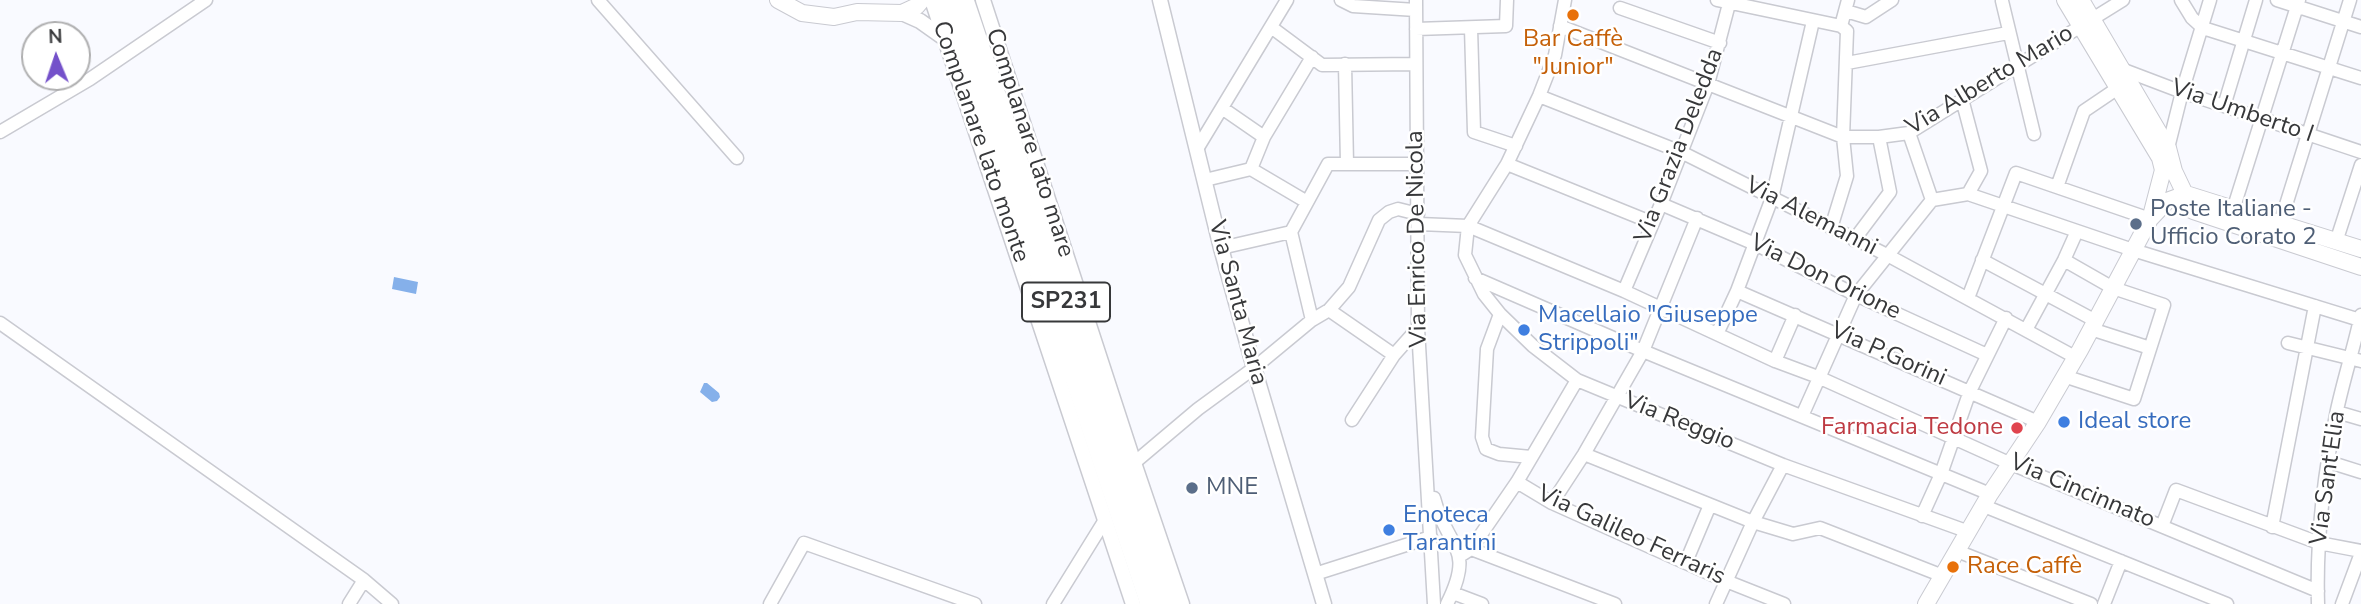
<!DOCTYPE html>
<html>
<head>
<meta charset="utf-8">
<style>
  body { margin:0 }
  #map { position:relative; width:2361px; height:604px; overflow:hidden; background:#f9faff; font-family:"Nunito Sans",sans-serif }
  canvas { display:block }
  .north { position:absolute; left:21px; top:21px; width:70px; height:70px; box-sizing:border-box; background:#fff; border:2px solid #afafb0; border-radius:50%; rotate:358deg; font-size:19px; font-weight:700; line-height:28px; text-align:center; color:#37383a }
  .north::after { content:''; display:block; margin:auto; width:24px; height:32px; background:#7451ca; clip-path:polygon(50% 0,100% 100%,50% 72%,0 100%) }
</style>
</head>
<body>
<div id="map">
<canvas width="2361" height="604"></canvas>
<div class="north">N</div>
</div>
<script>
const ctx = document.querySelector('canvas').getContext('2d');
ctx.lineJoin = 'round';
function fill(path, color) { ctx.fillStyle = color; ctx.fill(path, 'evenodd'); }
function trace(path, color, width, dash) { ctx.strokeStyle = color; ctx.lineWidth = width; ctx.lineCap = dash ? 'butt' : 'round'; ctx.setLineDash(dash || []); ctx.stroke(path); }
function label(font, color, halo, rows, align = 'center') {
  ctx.font = font + ' "Nunito Sans",sans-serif'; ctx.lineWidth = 5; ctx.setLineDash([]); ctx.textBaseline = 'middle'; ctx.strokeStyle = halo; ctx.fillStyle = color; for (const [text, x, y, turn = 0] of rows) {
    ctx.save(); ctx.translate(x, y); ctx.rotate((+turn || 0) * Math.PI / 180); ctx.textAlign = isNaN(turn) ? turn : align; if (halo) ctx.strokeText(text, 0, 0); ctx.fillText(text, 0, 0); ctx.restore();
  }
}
fill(new Path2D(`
  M394 277 418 282 416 294 392 289Z
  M704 383H707L719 393 720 397 717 401 712 402 700 392Z`), '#85b0ea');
const minor = new Path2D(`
  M598 0 737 158
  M1341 0 1353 6 1416 10
  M1416 0 1418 328 1434 604
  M1565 0 1555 55 1539 96 1507 164 1468 226 1465 255 1484 294 1500 314 1533 346 1577 380 1783 465 1969 532
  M1717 0 1841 26
  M2181 0 2192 18 2203 28 2361 78
  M2277 0 2361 27
  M2002 1 2034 134
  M1620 8 1720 43
  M1846 11 1866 17 1892 0
  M1560 26 1843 137H1879L1909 133 2123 0
  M1271 27 1322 65 1416 64
  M1471 28 1474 132 1516 146
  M1416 29 1506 26 1507 0
  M1847 63 2008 33
  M1345 64 1347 164
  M2124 70 2182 92 2361 152
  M1539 96 1681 152 1889 256 2075 357
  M2224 106 2256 0
  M1222 108 1264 137
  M0 132 90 79 206 0
  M1909 133 1932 200 1968 194 1981 171 1962 99
  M2168 148 2182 92 2210 0
  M1197 149 1287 0
  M1507 164 1653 223
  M1251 169 1264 137 1312 57
  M1205 180 1251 169 1307 202
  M2057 187 2084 111 2118 88
  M1968 194 2133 250 2360 320
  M1661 204 1755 244 1856 295 1987 355
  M2233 210 2299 0
  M1419 224 1468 226 1624 291 1775 361 1818 377 2009 463 2318 591
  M2280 224 2350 0
  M1831 228 1847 176 1843 137 1847 31 1841 26 1848 0
  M1854 240 1890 192 1879 137
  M2336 242 2361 165
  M1221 248 1291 232
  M1982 260 2096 321
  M2064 260 2113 288 2164 305 2134 399 2064 376
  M1475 278 1643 351 1990 494
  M1624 291 1661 204 1708 84 1730 0
  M1737 291 2038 422
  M1968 298 2016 173 2150 219
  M1329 310 1394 355
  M1500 314 1487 349 1482 437 1486 449 1499 454 1531 457
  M1312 320 1291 232 1328 164H1417
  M0 323 364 580 392 604
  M2091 329 2150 348
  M2026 330 2064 260 2077 231
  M1717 334 1737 291 1772 198 1813 21
  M2288 343 2361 361
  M1775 361 1795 315
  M2337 412 2361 419
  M1802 416 1856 295 1932 200
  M1352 420 1394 355 1418 328
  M1584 454 1753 522 1793 534 1820 528 1943 576
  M2329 462 2361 472
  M1134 463 1198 409 1254 368 1312 320 1329 310 1349 287 1379 220 1389 212 1398 209 1418 214
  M1517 482 1552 503 1726 581 1784 604
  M1434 498C1447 549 1476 546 1447 604
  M1552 503 1584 454 1643 351 1697 218
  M1984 506 2227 604
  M1922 516 1941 474 1970 391 2006 318
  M2162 526 2176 490 2319 543 2361 551
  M2272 527 2315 306
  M1471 549 1615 604
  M1957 551 2091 604
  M1460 556 1471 549 1517 482 1577 380
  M1686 562 1710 505
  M1315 574 1431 537
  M1453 593 1482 604
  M349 604 364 580
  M770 604 804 543 975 604
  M1053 604 1105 520
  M1716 604 1753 522 1783 465
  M2104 604 2121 561
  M2318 604C2316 539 2324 473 2337 410 2344 378 2354 347 2361 315
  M2342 604 2361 553`);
const tertiary = new Path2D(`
  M932 0 1133 604
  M983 0 1134 463 1182 604
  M1160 0 1221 248 1254 368 1324 604
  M902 13 920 21 944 38`);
const secondary = new Path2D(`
  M778 0 802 13 834 17 857 12 902 13 917 6 922 0
  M2065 0 2160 158 2171 169
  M2081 0 2168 148 2174 171 2193 211 2361 267
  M2186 194 2361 249
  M2151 216 2163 170 2160 158
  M1926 604 1990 494 2038 422 2080 350 2150 219 2167 201 2186 194`);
const trunk = new Path2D(`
  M948 0 1150 604
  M964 0 1168 604`);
trace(minor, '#c9cad1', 15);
trace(tertiary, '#c9cad1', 17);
trace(secondary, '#c9cad1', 18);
trace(trunk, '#c9cad1', 22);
trace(minor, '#fff', 12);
trace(tertiary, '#fff', 14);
trace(secondary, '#fff', 16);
trace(trunk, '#fff', 19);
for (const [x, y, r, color] of [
  [1573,15,7,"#e8710a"],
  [2136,224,7,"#5c6f8a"],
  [1524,330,7,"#3f7fe0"],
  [2064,422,7,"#3f7fe0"],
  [2017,428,7,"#e0444e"],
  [1192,488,7,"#5c6f8a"],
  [1389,530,7,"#3f7fe0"],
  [1953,567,7,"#e8710a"]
]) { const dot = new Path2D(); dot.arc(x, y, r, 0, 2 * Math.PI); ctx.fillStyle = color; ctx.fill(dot); trace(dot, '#fff', 2.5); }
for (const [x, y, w] of [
  [1066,302,88]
]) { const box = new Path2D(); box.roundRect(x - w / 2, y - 19.5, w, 39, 5); ctx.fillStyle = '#fff'; ctx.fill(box); trace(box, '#37383a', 2); }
label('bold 23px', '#37383a', null, [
  ["SP231",1066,302]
]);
label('24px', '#c56008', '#fff', [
  ["Bar Caffè",1573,40],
  ["\"Junior\"",1573,68],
  ["Race Caffè",1967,567,"left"]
]);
label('24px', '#37383a', '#fff', [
  ["Via Alberto Mario",1990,81,-31],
  ["Via Umberto I",2242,112,19],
  ["Complanare lato monte",980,142,71],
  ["Complanare lato mare",1029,143,72],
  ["Via Grazia Deledda",1680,146,-69],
  ["Via Alemanni",1811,217,27],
  ["Via Enrico De Nicola",1418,239,-91],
  ["Via Don Orione",1825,278,26],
  ["Via Santa Maria",1237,303,75],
  ["Via P.Gorini",1888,355,24],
  ["Via Reggio",1679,422,22],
  ["Via Sant'Elia",2329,478,-82],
  ["Via Cincinnato",2082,492,23],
  ["Via Galileo Ferraris",1631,536,25]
]);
label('24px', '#4e5e75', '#fff', [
  ["Poste Italiane -",2150,210],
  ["Ufficio Corato 2",2150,238],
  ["MNE",1206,488]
], 'left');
label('24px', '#366cbe', '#fff', [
  ["Macellaio \"Giuseppe",1538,316],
  ["Strippoli\"",1538,344],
  ["Ideal store",2078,422],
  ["Enoteca",1403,516],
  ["Tarantini",1403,544]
], 'left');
label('24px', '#be3a42', '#fff', [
  ["Farmacia Tedone",2003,428]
], 'right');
</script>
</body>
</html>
